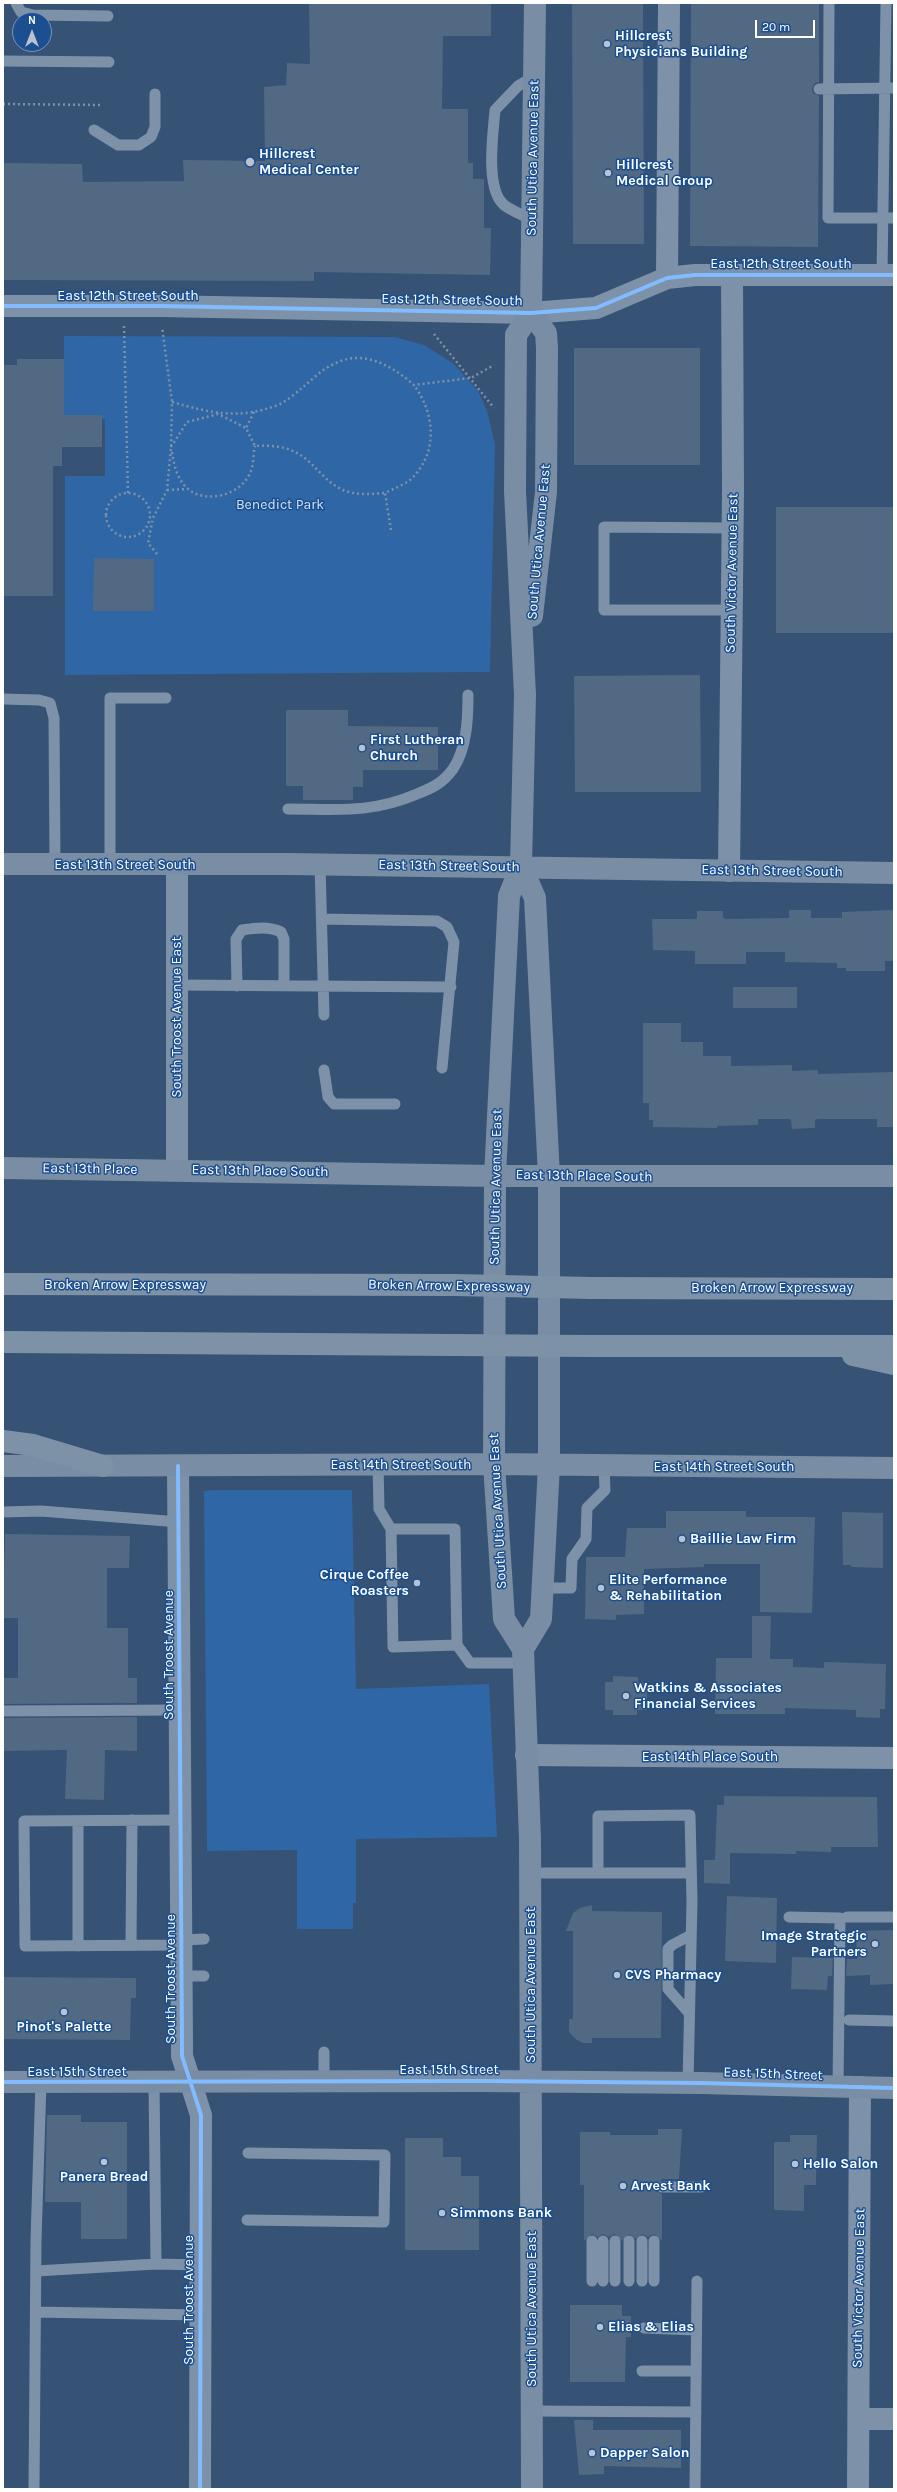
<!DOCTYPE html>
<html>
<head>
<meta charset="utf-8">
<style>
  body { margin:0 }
  #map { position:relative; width:897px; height:2492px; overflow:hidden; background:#365274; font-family:Karla,sans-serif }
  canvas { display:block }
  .frame { position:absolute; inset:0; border:4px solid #fff; pointer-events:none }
  .north { position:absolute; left:12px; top:12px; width:40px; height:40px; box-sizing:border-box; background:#1b4f8f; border:1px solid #7695bc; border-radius:50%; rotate:0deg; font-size:11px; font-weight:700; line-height:16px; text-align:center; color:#fff }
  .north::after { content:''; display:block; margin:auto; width:14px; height:18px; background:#b9c2ce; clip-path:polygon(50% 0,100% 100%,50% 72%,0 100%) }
  .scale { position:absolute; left:755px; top:20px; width:60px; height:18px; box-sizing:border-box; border:2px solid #fff; border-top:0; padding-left:5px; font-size:12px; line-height:14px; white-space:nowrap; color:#fff; -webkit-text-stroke:3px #1b4f8f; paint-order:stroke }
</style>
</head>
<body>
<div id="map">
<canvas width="897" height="2492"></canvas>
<div class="frame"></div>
<div class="north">N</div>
<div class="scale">20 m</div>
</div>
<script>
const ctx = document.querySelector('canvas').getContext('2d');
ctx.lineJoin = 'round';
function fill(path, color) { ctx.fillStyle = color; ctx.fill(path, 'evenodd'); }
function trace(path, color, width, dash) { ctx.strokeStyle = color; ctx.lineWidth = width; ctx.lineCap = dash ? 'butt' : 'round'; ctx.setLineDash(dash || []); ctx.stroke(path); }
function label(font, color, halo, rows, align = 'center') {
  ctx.font = font + ' Karla,sans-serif'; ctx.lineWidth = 3; ctx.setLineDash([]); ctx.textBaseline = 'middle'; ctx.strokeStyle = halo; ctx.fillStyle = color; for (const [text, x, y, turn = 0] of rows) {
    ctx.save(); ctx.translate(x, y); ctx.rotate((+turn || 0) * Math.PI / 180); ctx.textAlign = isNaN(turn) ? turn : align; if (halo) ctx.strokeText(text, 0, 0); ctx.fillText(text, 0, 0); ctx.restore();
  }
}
fill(new Path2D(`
  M64 336 395 337 424 345 453 363 478 391 487 411 495 444 490 672 65 675V476H105V419L64 418Z
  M212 1490H352L356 1689 489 1684 497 1837 356 1839V1903H353V1929H297V1850L207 1851 204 1491Z`), '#2f66a5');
fill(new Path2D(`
  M309 3H491V36H443L442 109H468V163H473V179H484V228H491L490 275 314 272V281L3 280V163L82 164 83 182 184 181 183 160 265 161 264 87 286 85 287 63 310 64Z
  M572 3H643L644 244H573Z
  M691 3H819V82L815 83 812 89 813 93 819 96 818 247 690 246Z
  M574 348H700V465H574Z
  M17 359H64V415H102V447H62V466H53V596H3V365H17Z
  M776 507H894V633H776Z
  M94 558 154 559V611H93Z
  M700 675 701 792H575L574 676Z
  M286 710H348V726L438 727V770H363V787H353V800H303V786H286Z
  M789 910H811V918H842V912L894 910V961H885V971H846V968H837V963L785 962V952H746V964H695V951L653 950 652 919H695L697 918V911H723V918L726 919 789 918Z
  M733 987H797V1008H733Z
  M643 1023H681V1042H703V1056H731V1066L792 1065V1071L818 1070V1074L894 1072V1127H877V1119H818L815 1120V1128L792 1129 791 1120 789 1119H758V1125L717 1126V1128L653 1127V1120H649V1103H643Z
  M666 1511H746V1517H815L812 1613 760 1612V1564H704V1567L644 1569V1614L616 1615V1620L585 1619 586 1557H625L627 1528H666Z
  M842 1512 883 1513V1568L851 1567V1565H843Z
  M5 1534 130 1536 129 1568H107V1628H128V1678H137V1703L4 1704 3 1678H18V1618H3Z
  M752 1616H771L770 1659H793V1667L824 1668V1662L886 1664 885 1709H880V1718L856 1717V1710L785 1708V1714H715L716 1658H752Z
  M613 1676 638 1677V1682H647V1710H637V1715H613V1710H605V1682H613Z
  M137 1717V1751L105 1750 104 1800 65 1799 67 1750 4 1751V1718Z
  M724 1796 877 1797 878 1847H831V1852L796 1851V1854L730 1853V1884L704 1883V1860H715L717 1805H724Z
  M727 1896 777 1898 776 1963 725 1961Z
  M592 1905V1911L662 1912 661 2038H592V2043H583L577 2040 569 2032V2019H573V1931H566L573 1913 580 1908Z
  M894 1930V1984L870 1985V1975L846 1976 847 1959H857L856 1931Z
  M792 1957 833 1958 832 1976H828L827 1990 791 1989Z
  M3 1977 136 1978V1998H131L130 2040 3 2039Z
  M47 2115H81V2122H127V2239H81V2202H45Z
  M658 2129H682L679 2179H662L655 2187 656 2191 662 2194V2241L654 2234 648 2237 642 2234 636 2239 629 2234 622 2241 615 2234 609 2237 603 2234 598 2237 592 2234 584 2241V2185H580V2132H610V2135H658Z
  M790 2135H817L816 2185H804V2211L774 2210V2142H790Z
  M405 2138H443V2157H461V2176H479V2250H405Z
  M570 2305H622V2316H631V2337H626L625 2382H570Z
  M574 2420H593V2430H681V2468L604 2466V2474L579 2475Z`), '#526984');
trace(new Path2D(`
  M3 104 103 105
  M124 326 128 493
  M434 334 494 408
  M172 402C211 413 238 420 278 405 287 401 296 393 303 387 312 380 321 370 332 365 362 348 391 365 414 385L471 378 494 365
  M254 412 246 428 255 446C269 445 285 446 297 453 316 463 326 486 349 492 361 495 373 494 385 493
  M171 447 187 422 218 414 246 428
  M172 452C174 465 177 479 187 488 205 505 241 495 250 473 254 465 253 454 255 446
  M167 490 187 489
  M106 515a22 22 0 1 1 44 0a22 22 0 1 1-44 0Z
  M391 530 385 493C393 489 403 485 410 480 439 453 435 414 414 385
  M157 554 148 543 153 518 167 490 171 448 172 402 162 327`), '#7d92a8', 2.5, [2, 3]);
trace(new Path2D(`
  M16 3 21 12 33 15 108 16
  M829 3 828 218H894
  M3 61 109 62
  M819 89 894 88
  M94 130 118 145H139L151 137 155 127V94
  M532 220C523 215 512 211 504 205 485 189 493 134 495 110L518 86 535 76
  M882 275 886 3
  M732 610H604V527L732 528
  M3 699 39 700 50 703 54 718 55 865
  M288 809C337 809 370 814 417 794 432 788 443 783 453 769 467 748 468 719 468 695
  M320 864 324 1015
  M110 865V698H166
  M322 919 437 921 447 927 454 942 442 1068
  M177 985 451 987
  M237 986 236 939 242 930C255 928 269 926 281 932L284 939V986
  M324 1070 328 1097 334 1104H395
  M378 1465 379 1509 391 1529 393 1647 457 1645 470 1663H523
  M3 1512 41 1511 179 1522
  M391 1529H455L457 1645
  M543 1588H571L572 1559 586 1539 587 1508 605 1490 604 1466
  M3 1711 180 1710
  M181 1820 24 1821 25 1946 182 1945
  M531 1873H691
  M598 1873V1816L690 1815 692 1901 688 2083
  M789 1917 840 1918 838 2087
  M847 1917H894
  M182 1940 204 1939
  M131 1945 132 1820
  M78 1946V1821
  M182 1976H204
  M689 2013 668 1989V1949L672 1945 691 1935
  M849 2020 894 2021
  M324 2082V2052
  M154 2083 156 2264
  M662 2187H701
  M247 2220 384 2222 385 2155 248 2153
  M592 2241V2281
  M603 2241V2281
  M615 2241V2281
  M629 2241V2281
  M642 2241V2281
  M654 2241V2281
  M36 2271 156 2264 201 2265
  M36 2312 200 2315
  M644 2328 696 2330
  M642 2371H696
  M532 2411 696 2412
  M34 2489 36 2240 41 2082
  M695 2489 697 2281`), '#7d92a8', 11);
trace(new Path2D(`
  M667 278 669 3
  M3 306H160L531 313 596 308 667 278 695 275H894
  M177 865V1170
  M729 871 733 491 732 274
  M178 1466 182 2043V2056L201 2115 200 2489
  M526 1755 894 1758
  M859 2419H894
  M858 2489 860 2087`), '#7d92a8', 22);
trace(new Path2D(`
  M531 313 546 333 547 348 546 492 532 616
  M3 864H289L894 873
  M521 866 535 898 549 1176V1465L541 1619 523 1649
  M3 1168 495 1176H894
  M3 1466 494 1464 894 1468
  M3 2082 483 2081 701 2083 894 2088
  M532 2489 530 1839 523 1649 504 1619 494 1464 495 1176 509 896 521 866 525 695 515 491 516 335 531 313 535 3`), '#798da4', 22);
trace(new Path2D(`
  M3 1284 454 1285
  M591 1288 894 1289
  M3 1342 453 1345
  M591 1346H894
  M853 1355 894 1364
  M3 1441 33 1445 103 1466`), '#7e92a7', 22);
trace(new Path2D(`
  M454 1285 591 1288
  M453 1345 591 1346`), '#7e92a7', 22);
trace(new Path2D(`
  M3 306H160L531 313 596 308 667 278 695 275H894
  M178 1466 182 2043V2056L201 2115 200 2489
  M3 2082 483 2081 701 2083 894 2088`), '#80bcff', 4);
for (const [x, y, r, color] of [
  [607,44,4,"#b9c2ce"],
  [250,162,5,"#b9c2ce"],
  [608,173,4,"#b9c2ce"],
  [362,748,4,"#b9c2ce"],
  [682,1539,4,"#b9c2ce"],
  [417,1583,4,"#b9c2ce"],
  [601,1588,4,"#b9c2ce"],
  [626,1696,4,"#b9c2ce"],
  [875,1944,4,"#b9c2ce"],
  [617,1975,4,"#b9c2ce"],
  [64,2012,4,"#b9c2ce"],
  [104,2162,4,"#b9c2ce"],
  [795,2164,4,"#b9c2ce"],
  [623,2186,4,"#b9c2ce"],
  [442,2213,4,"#b9c2ce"],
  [600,2327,4,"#b9c2ce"],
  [592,2453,4,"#b9c2ce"]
]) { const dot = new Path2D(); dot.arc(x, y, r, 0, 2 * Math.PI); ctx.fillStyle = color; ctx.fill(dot); trace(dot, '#1b4f8f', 1.5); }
label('bold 14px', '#fff', '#1b4f8f', [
  ["Hillcrest",615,36],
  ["Physicians Building",615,52],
  ["Hillcrest",259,154],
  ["Medical Center",259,170],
  ["Hillcrest",616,165],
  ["Medical Group",616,181],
  ["First Lutheran",370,740],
  ["Church",370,756],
  ["Baillie Law Firm",690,1539],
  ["Cirque Coffee",409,1575,"right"],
  ["Roasters",409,1591,"right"],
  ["Elite Performance",609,1580],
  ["& Rehabilitation",609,1596],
  ["Watkins & Associates",634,1688],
  ["Financial Services",634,1704],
  ["Image Strategic",867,1936,"right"],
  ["Partners",867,1952,"right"],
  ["CVS Pharmacy",625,1975],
  ["Pinot's Palette",64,2027,"center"],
  ["Hello Salon",803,2164],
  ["Panera Bread",104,2177,"center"],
  ["Arvest Bank",631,2186],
  ["Simmons Bank",450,2213],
  ["Elias & Elias",608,2327],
  ["Dapper Salon",600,2453]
], 'left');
label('14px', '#fff', '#1b4f8f', [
  ["South Utica Avenue East",533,158,-89],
  ["East 12th Street South",781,264],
  ["East 12th Street South",128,296],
  ["East 12th Street South",452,300,1],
  ["South Utica Avenue East",539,542,-85],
  ["South Victor Avenue East",732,573,-89],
  ["East 13th Street South",125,865],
  ["East 13th Street South",449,866,1],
  ["East 13th Street South",772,871,1],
  ["South Troost Avenue East",177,1017,-90],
  ["East 13th Place",90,1169,1],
  ["East 13th Place South",260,1171,1],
  ["East 13th Place South",584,1176,1],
  ["South Utica Avenue East",496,1187,-89],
  ["Broken Arrow Expressway",125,1285],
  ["Broken Arrow Expressway",449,1286,1],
  ["Broken Arrow Expressway",772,1288],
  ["East 14th Street South",401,1465],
  ["East 14th Street South",724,1467],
  ["South Utica Avenue East",498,1511,-93],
  ["South Troost Avenue",169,1655,-90],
  ["East 14th Place South",710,1757],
  ["South Troost Avenue",171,1979,-90],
  ["South Utica Avenue East",531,1985,-90],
  ["East 15th Street",449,2070],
  ["East 15th Street",77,2072],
  ["East 15th Street",773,2074,2],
  ["South Victor Avenue East",859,2288,-89],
  ["South Troost Avenue",189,2300,-90],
  ["South Utica Avenue East",532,2309,-90]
]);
label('14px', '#cfe3fa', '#1b4f8f', [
  ["Benedict Park",280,505]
]);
</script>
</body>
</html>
